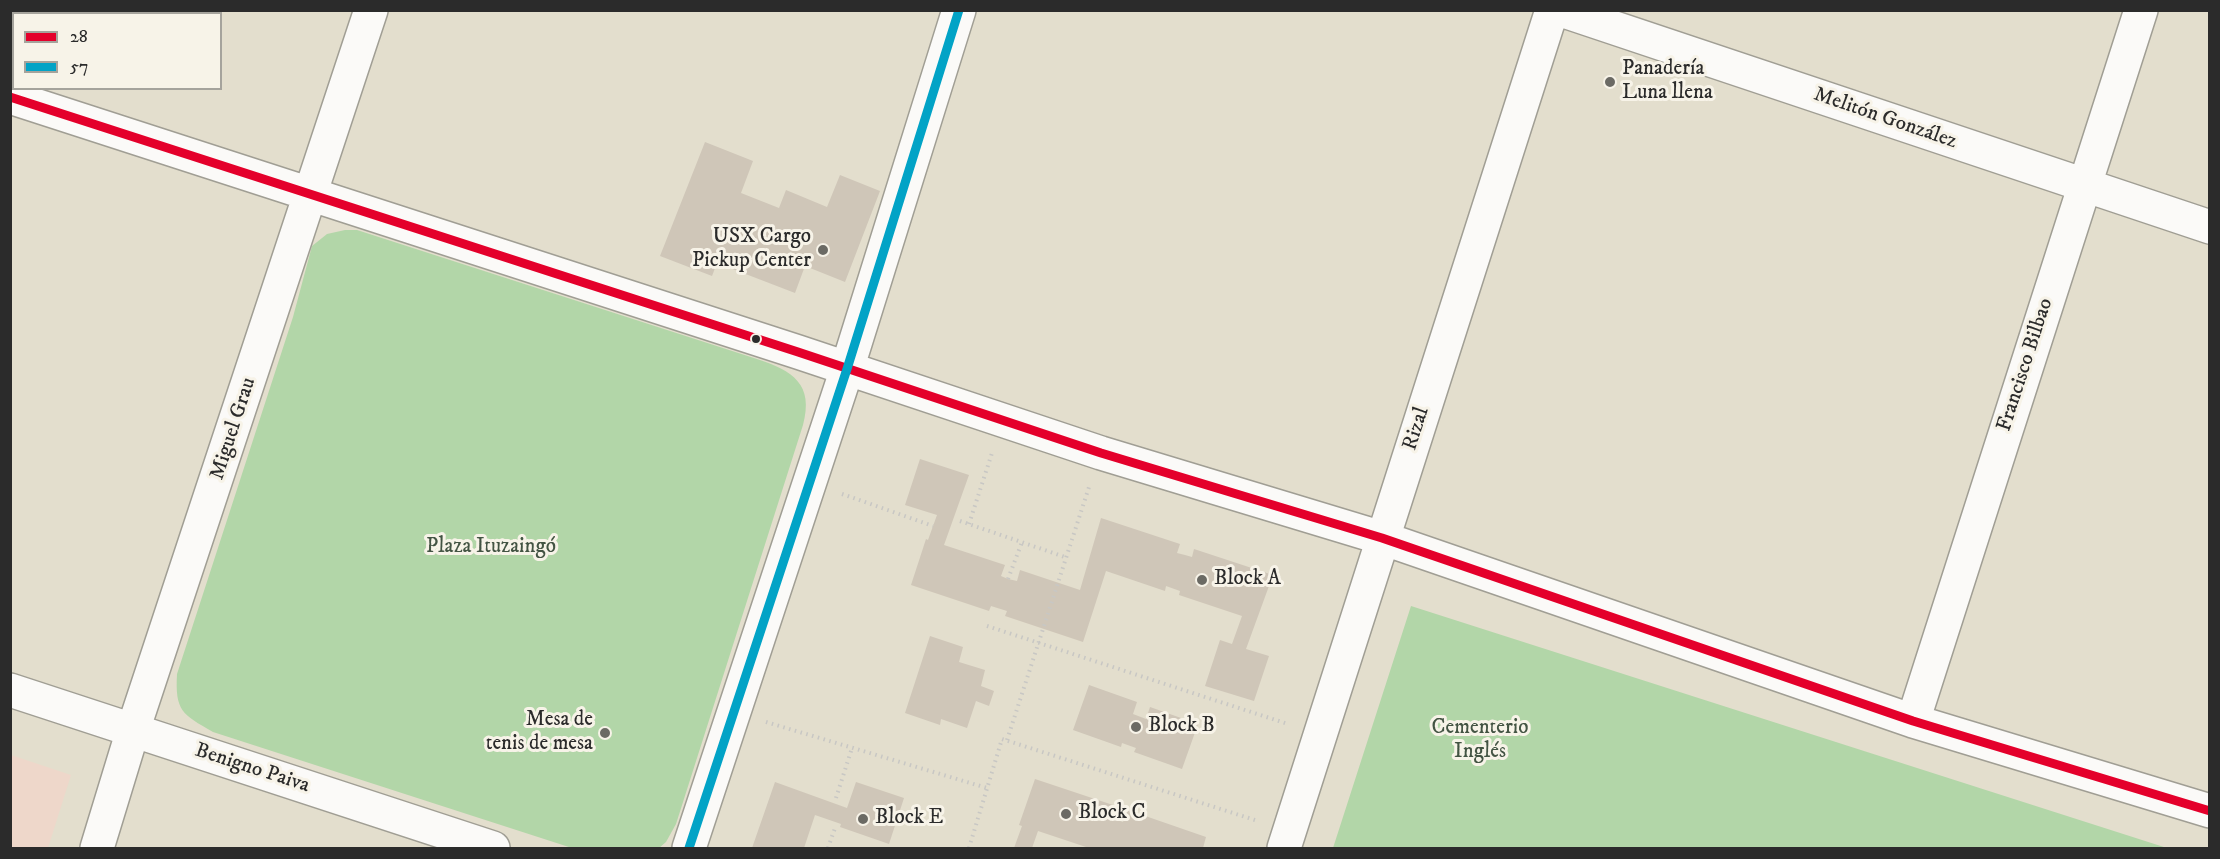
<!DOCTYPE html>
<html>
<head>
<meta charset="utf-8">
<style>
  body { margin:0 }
  #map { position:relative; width:2220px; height:859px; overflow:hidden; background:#e3decd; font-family:"IM FELL DW Pica",serif }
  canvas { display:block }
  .frame { position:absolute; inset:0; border:12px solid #2b2b2b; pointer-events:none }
  .legend { position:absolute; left:12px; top:12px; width:210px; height:78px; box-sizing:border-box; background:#f7f3e8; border:2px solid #a5a39c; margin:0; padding:8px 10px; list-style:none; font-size:18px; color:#2b2b2b }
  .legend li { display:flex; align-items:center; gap:12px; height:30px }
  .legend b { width:30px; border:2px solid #a5a39c }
</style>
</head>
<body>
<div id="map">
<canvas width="2220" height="859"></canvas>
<div class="frame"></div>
<ul class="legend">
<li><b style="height:8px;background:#e4002b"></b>28</li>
<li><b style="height:8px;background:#02a3c6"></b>57</li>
</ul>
</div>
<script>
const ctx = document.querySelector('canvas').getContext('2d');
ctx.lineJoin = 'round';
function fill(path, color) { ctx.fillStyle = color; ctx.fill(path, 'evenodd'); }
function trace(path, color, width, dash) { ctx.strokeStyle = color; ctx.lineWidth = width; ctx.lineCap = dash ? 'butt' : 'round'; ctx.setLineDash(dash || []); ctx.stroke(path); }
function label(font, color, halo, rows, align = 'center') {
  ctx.font = font + ' "IM FELL DW Pica",serif'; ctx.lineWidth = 6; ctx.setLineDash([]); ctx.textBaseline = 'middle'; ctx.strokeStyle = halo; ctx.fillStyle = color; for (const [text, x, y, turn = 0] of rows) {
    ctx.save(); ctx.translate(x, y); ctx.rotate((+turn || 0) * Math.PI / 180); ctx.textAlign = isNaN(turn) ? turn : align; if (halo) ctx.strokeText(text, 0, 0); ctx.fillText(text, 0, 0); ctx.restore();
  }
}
fill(new Path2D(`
  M11 755 71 775 48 848H11Z`), '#eed7ca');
fill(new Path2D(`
  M345 230H357L757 359C793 371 814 384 803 425L676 824 666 842 659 848H572L213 732C182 714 175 711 177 674L293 317 312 246 327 234Z
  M1411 606 2167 848H1333Z`), '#b2d6a8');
fill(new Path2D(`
  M80 10H128L127 14H79Z
  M705 142 753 161 741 193 779 208 786 190 827 207 840 175 880 191 845 282 805 266 795 293 717 263 712 276 660 256Z
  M920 459 969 475 944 545 1005 565 1001 576 1008 579 1017 581 1020 570 1080 590 1101 518 1180 544 1177 553 1185 555 1192 557 1194 549 1273 575 1246 649 1269 656 1254 701 1205 686 1220 640 1232 644 1242 616 1179 595 1180 591 1166 586 1165 591 1106 571 1083 642 1005 616 1007 611 991 606 989 611 911 585 926 539 928 540 937 515 905 505Z
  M930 636 963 647 959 662 985 670 981 686 994 691 989 706 976 701 967 728 941 719 940 725 905 713Z
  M1089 685 1137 702 1133 714 1146 719 1150 707 1198 724 1182 769 1134 752 1136 748 1122 743 1121 747 1073 730Z
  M1035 779 1113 805 1109 817 1123 822 1128 810 1206 837 1203 848H1089L1038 831 1032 848H1014L1022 826 1019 825Z
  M775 782 847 808 856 782 904 798 889 844 840 827 841 824 815 815 804 848H752Z`), '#cfc6b8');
const minor = new Path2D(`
  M1561 10 2210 227
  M10 97 798 352 1101 453 1382 538 1913 721 2210 811
  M10 690 493 848
  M1913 721 2141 10
  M97 848 133 730 371 10
  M689 848 847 369 959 10
  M1284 848 1552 10`);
trace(minor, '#a09e94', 36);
trace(new Path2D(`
  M842 494 933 526
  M960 521 1065 557
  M969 524 992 453
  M1008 579 1022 542
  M987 626 1288 724
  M766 722 987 788
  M1007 740 1090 484
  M836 798 852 748
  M828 848 835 828
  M969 848 1002 739 1258 821`), '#c8c7c4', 4, [1.5, 4.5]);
trace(minor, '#fbfaf8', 33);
trace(new Path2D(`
  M10 97 798 352 1101 453 1382 538 1913 721 2210 811`), '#e4002b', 9);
trace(new Path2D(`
  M689 848 847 369 959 10`), '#02a3c6', 9);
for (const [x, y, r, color] of [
  [1610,82,6,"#6b6a64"],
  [823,250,6,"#6b6a64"],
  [756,339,5,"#2b2b2b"],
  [1202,580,6,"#6b6a64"],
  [1136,727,6,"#6b6a64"],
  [605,733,6,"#6b6a64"],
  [1066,814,6,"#6b6a64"],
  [863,819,6,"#6b6a64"]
]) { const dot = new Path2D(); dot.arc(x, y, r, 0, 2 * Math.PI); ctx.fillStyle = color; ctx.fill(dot); trace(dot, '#f7f3e8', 2); }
label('21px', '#2b2b2b', '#f7f3e8', [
  ["Panadería",1622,70],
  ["Luna llena",1622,94],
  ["USX Cargo",811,238,"right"],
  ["Pickup Center",811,262,"right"],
  ["Block A",1214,580],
  ["Mesa de",593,721,"right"],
  ["tenis de mesa",593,745,"right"],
  ["Block B",1148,727],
  ["Block C",1078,814],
  ["Block E",875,819]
], 'left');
label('21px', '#2b2b2b', '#f7f3e8', [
  ["Melitón González",1885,119,19],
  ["Francisco Bilbao",2026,365,-72],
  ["Miguel Grau",234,429,-72],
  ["Rizal",1417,429,-72],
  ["Benigno Paiva",252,769,18]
]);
label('21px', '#435443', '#f7f3e8', [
  ["Plaza Ituzaingó",491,548],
  ["Cementerio",1480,729],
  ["Inglés",1480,753]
]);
</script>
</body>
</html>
